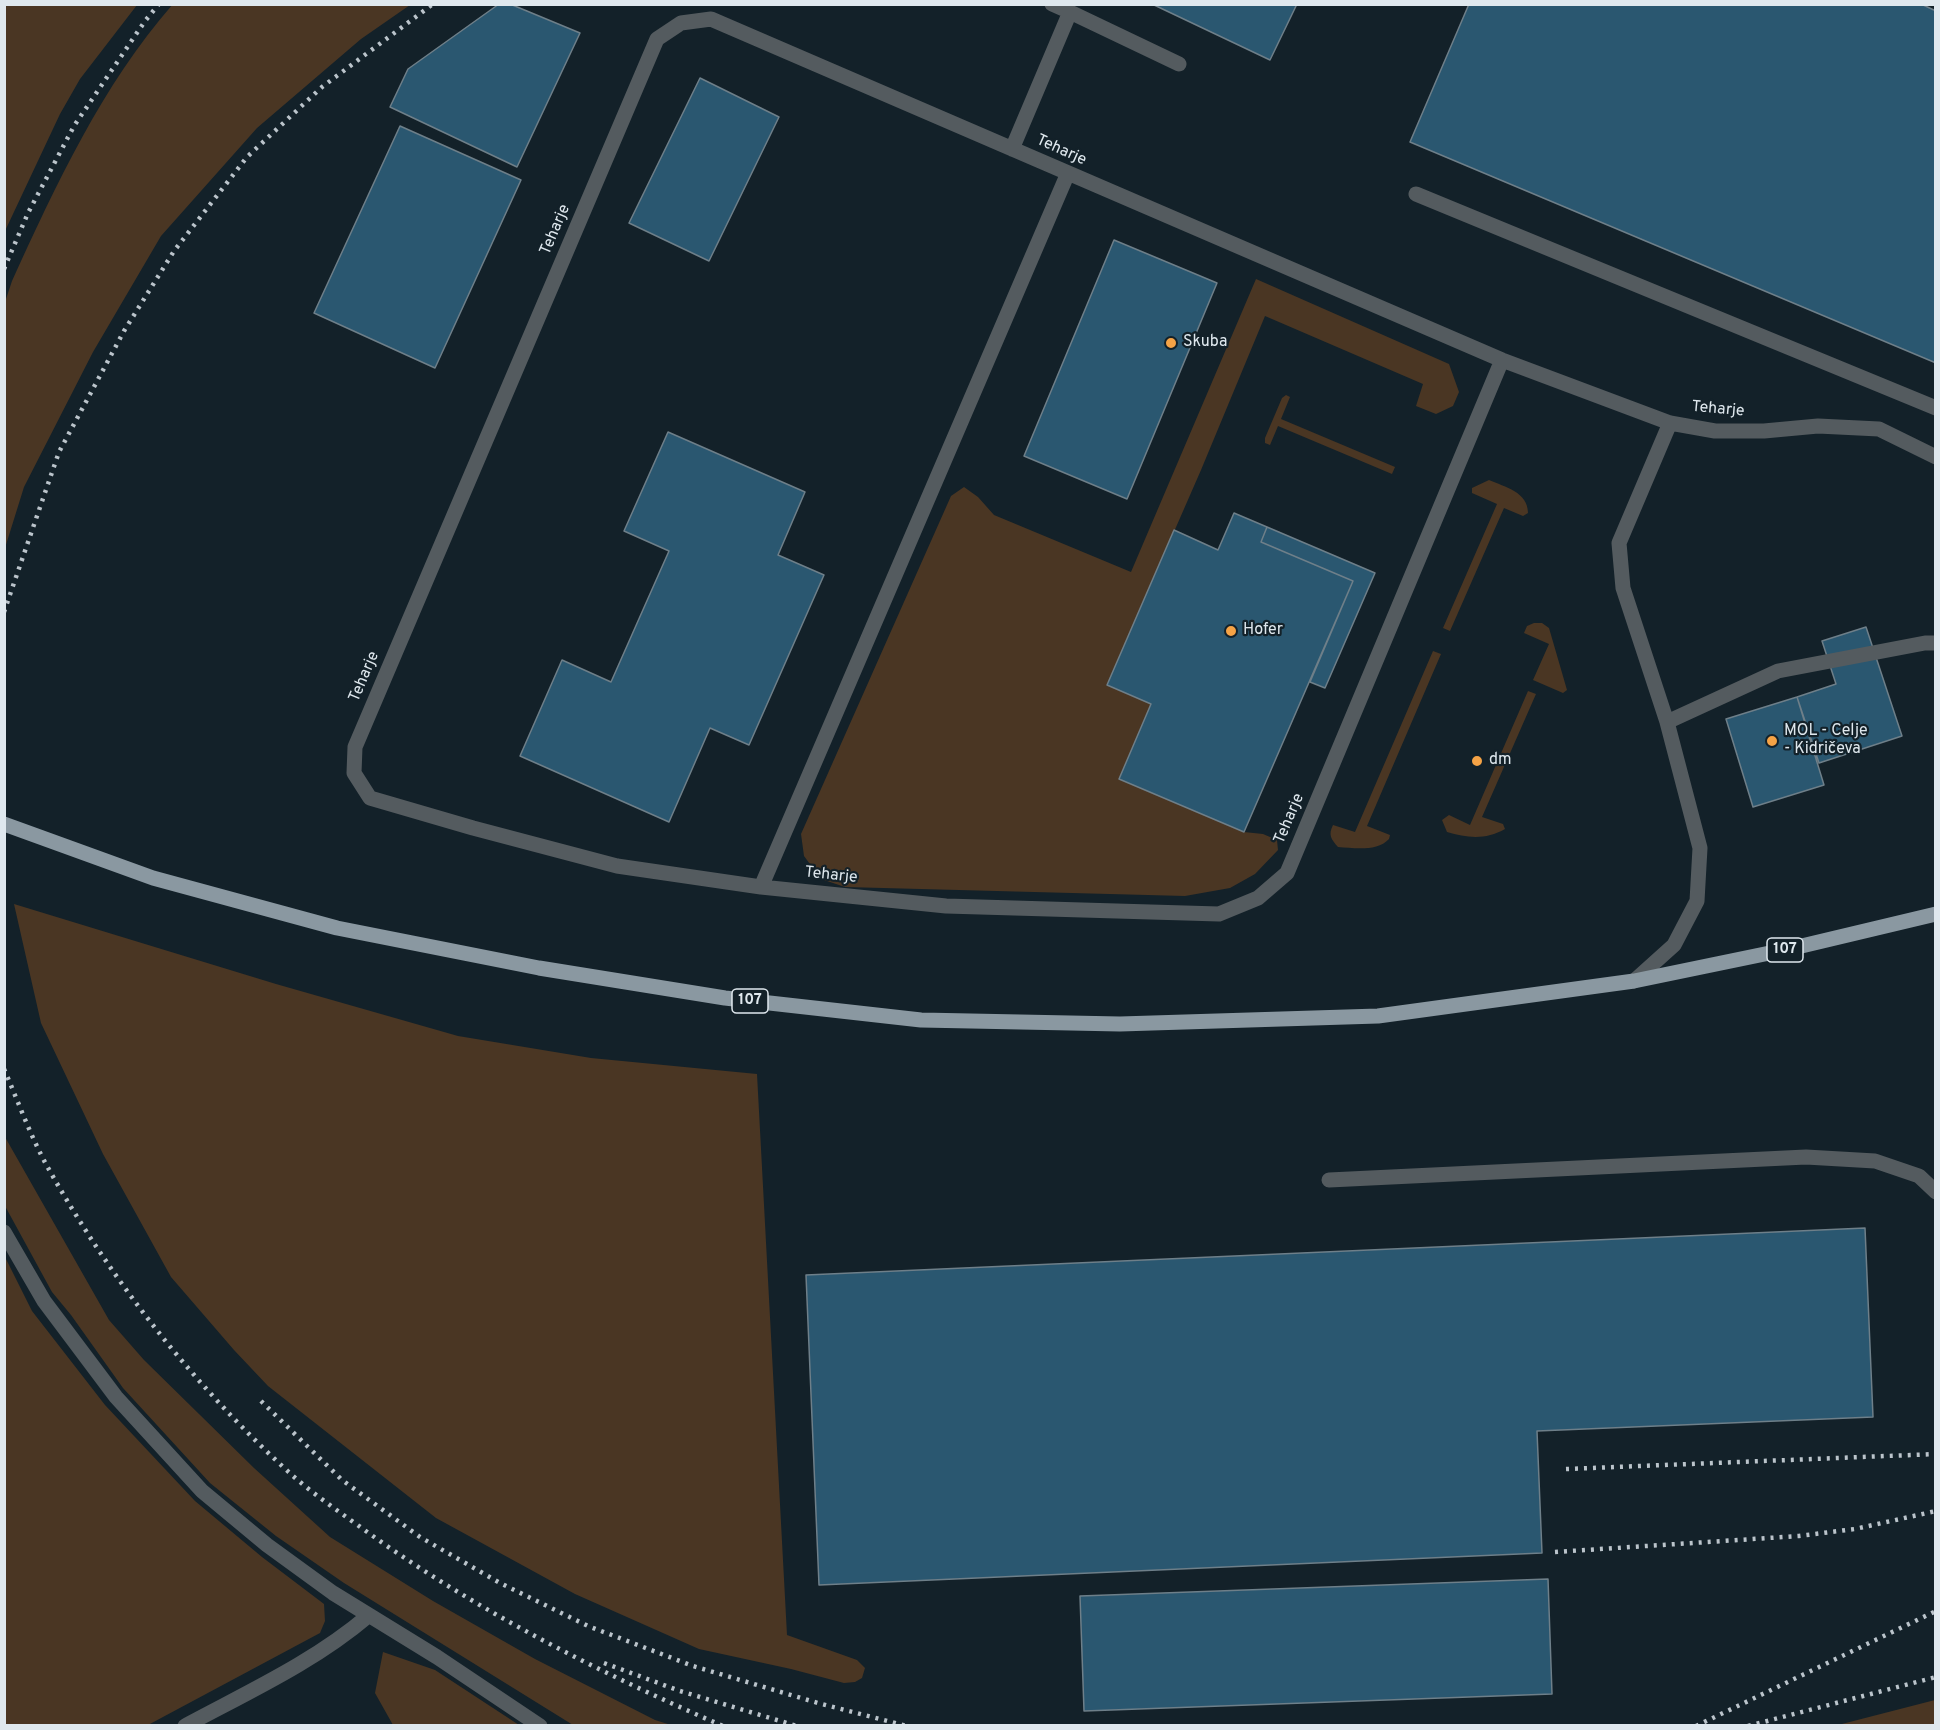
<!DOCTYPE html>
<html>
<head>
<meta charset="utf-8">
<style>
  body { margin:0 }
  #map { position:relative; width:1940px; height:1730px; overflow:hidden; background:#132129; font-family:Overpass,sans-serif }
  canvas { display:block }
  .frame { position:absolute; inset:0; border:6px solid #dfe8ee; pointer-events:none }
</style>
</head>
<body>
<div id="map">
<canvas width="1940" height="1730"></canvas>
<div class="frame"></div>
</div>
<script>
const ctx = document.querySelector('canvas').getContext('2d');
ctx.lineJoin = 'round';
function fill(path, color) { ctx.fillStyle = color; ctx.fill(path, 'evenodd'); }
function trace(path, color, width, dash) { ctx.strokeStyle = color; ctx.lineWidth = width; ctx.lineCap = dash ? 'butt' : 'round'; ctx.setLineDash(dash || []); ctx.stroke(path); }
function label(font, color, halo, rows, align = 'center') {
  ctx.font = font + ' Overpass,sans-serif'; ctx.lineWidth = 4.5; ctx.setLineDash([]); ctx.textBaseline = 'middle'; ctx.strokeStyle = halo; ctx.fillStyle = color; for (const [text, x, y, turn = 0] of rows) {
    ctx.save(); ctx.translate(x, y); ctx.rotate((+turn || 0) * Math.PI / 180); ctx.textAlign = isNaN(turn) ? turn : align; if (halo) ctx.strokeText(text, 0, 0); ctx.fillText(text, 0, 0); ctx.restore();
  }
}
fill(new Path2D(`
  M5 4 137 5 80 79 60 114 5 231Z
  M173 4 410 5 361 39 257 128 161 236 93 352 24 487 5 548V302L12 281C56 185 102 85 173 4Z
  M1256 279 1449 364 1459 392 1453 406 1436 414 1416 406 1423 384 1265 316 1201 470 1107 685 1151 704 1119 779 1244 832 1263 834 1277 840 1278 850 1255 874 1230 888 1185 896 845 887 821 879 804 856 801 834 951 496 964 487 978 497 994 515 1131 572Z
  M1286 395 1290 397 1281 419 1395 467 1392 474 1278 426 1270 445 1265 443V438L1282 398Z
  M1489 480C1505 487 1528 492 1528 513L1523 516 1504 508 1450 631 1443 628 1497 504 1472 493V488Z
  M1534 623H1542L1549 628 1567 690 1563 693 1533 680 1549 644 1524 633 1527 626Z
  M1433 651 1441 654 1367 826 1390 835 1389 839C1377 852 1354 848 1338 847 1331 839 1328 835 1333 825L1355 832Z
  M1528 691 1536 694 1482 817 1503 824 1505 829C1486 840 1467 838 1447 832L1442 820 1449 815 1470 825Z
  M14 904 276 984 458 1036 591 1058 757 1074 787 1635 857 1660 865 1668 862 1678 855 1682 844 1683 791 1669 699 1649 575 1594 436 1518 268 1386 234 1350 171 1277 103 1154 41 1023Z
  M5 1137 109 1320 144 1360 254 1468 330 1537 433 1601 535 1659 655 1720 671 1725H573L344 1583 276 1536 210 1483 123 1388 71 1315 52 1292 5 1206Z
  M5 1257 32 1311 105 1405 195 1501 262 1557 324 1604 325 1621 320 1633 148 1725H5Z
  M383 1652 435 1670 519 1725H393L375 1693Z
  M1935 1700V1725H1838Z`), '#4a3623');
const building = new Path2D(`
  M499 4H510L580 33 517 167 390 107 408 69Z
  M1152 4H1297L1270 60Z
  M1469 4H1921L1936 11V363L1410 142Z
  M700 78 779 117 709 261 629 223Z
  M400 126 521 180 435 368 314 313Z
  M1114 240 1217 283 1127 499 1024 456Z
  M668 432 805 492 778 555 824 575 749 745 710 728 669 822 520 756 562 660 611 682 669 551 624 531Z
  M1234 513 1267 527 1261 542 1353 581 1244 832 1119 779 1151 704 1107 685 1174 530 1218 550Z
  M1267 527 1375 573 1325 688 1310 682 1353 581 1261 542Z
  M1866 627 1902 736 1819 763 1797 697 1836 684 1822 641Z
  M1797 697 1824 785 1753 807 1726 719Z
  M1865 1228 1873 1417 1537 1431 1542 1553 819 1585 806 1275Z
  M1548 1579 1552 1694 1084 1711 1080 1596Z`);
fill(building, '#2a5770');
trace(building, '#6e7f89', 1.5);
trace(new Path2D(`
  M1070 12 1179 64
  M1012 149 1070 12 1052 4
  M1416 194 1936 408
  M1502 360 1287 873 1258 898 1219 914 946 906 761 887 617 866 473 828 370 798 354 773 355 747 657 39 681 23 711 19 1502 360 1670 423 1715 431H1764L1818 426 1879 429 1936 457
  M1667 722 1623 588 1619 543 1670 423
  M761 887 1068 173
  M1634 981 1674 945 1697 901 1700 848 1667 722 1778 671 1925 643H1936
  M1329 1180 1806 1157 1875 1161 1919 1176 1936 1192`), '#545b5f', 15);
trace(new Path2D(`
  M4 1232 44 1301 116 1397 202 1491 267 1545 333 1593 437 1657 540 1726
  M185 1726C248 1692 314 1662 368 1616`), '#545b5f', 15);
trace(new Path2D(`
  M4 824 153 878 337 928 539 968 725 998 921 1020 1120 1024 1378 1016 1634 981 1789 949 1936 914`), '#8a98a1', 15);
trace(new Path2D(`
  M4 269 28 213 74 126 145 21 159 4
  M4 612 59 452 124 331 174 251 247 157 322 87 433 4
  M4 1069C18 1101 30 1135 47 1166 112 1282 195 1387 293 1476 317 1497 344 1515 370 1534 479 1612 600 1673 723 1726
  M261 1401 342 1480 420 1537 500 1583 588 1626 693 1666 818 1703 907 1726
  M1566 1469 1936 1454
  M1555 1552 1799 1536 1855 1529 1936 1511
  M604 1663 680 1691 797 1726
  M1696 1726 1936 1611
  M1748 1726 1936 1677`), '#bbc4cb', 4.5, [3, 6]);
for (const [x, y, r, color] of [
  [1171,343,6,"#f5a346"],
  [1231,631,6,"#f5a346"],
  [1772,741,6,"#f5a346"],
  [1477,761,6,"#f5a346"]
]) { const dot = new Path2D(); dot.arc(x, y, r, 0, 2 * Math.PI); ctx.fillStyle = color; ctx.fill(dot); trace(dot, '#132129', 2); }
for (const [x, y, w] of [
  [1785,950,36],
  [750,1001,36]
]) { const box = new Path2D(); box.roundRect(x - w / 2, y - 12, w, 24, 4.5); ctx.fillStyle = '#132129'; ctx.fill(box); trace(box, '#dfe8ee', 1.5); }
label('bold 15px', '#dfe8ee', null, [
  ["107",1785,950],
  ["107",750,1001]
]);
label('16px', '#dfe8ee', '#132129', [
  ["Teharje",1061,151,24],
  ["Teharje",556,230,-67],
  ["Teharje",1718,410,5],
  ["Teharje",365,677,-67],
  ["Teharje",1290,819,-67],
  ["Teharje",831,876,6]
]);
label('16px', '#dfe8ee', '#132129', [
  ["Skuba",1183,343],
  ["Hofer",1243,631],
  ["MOL - Celje",1784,732],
  ["- Kidričeva",1784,750],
  ["dm",1489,761]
], 'left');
</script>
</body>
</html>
